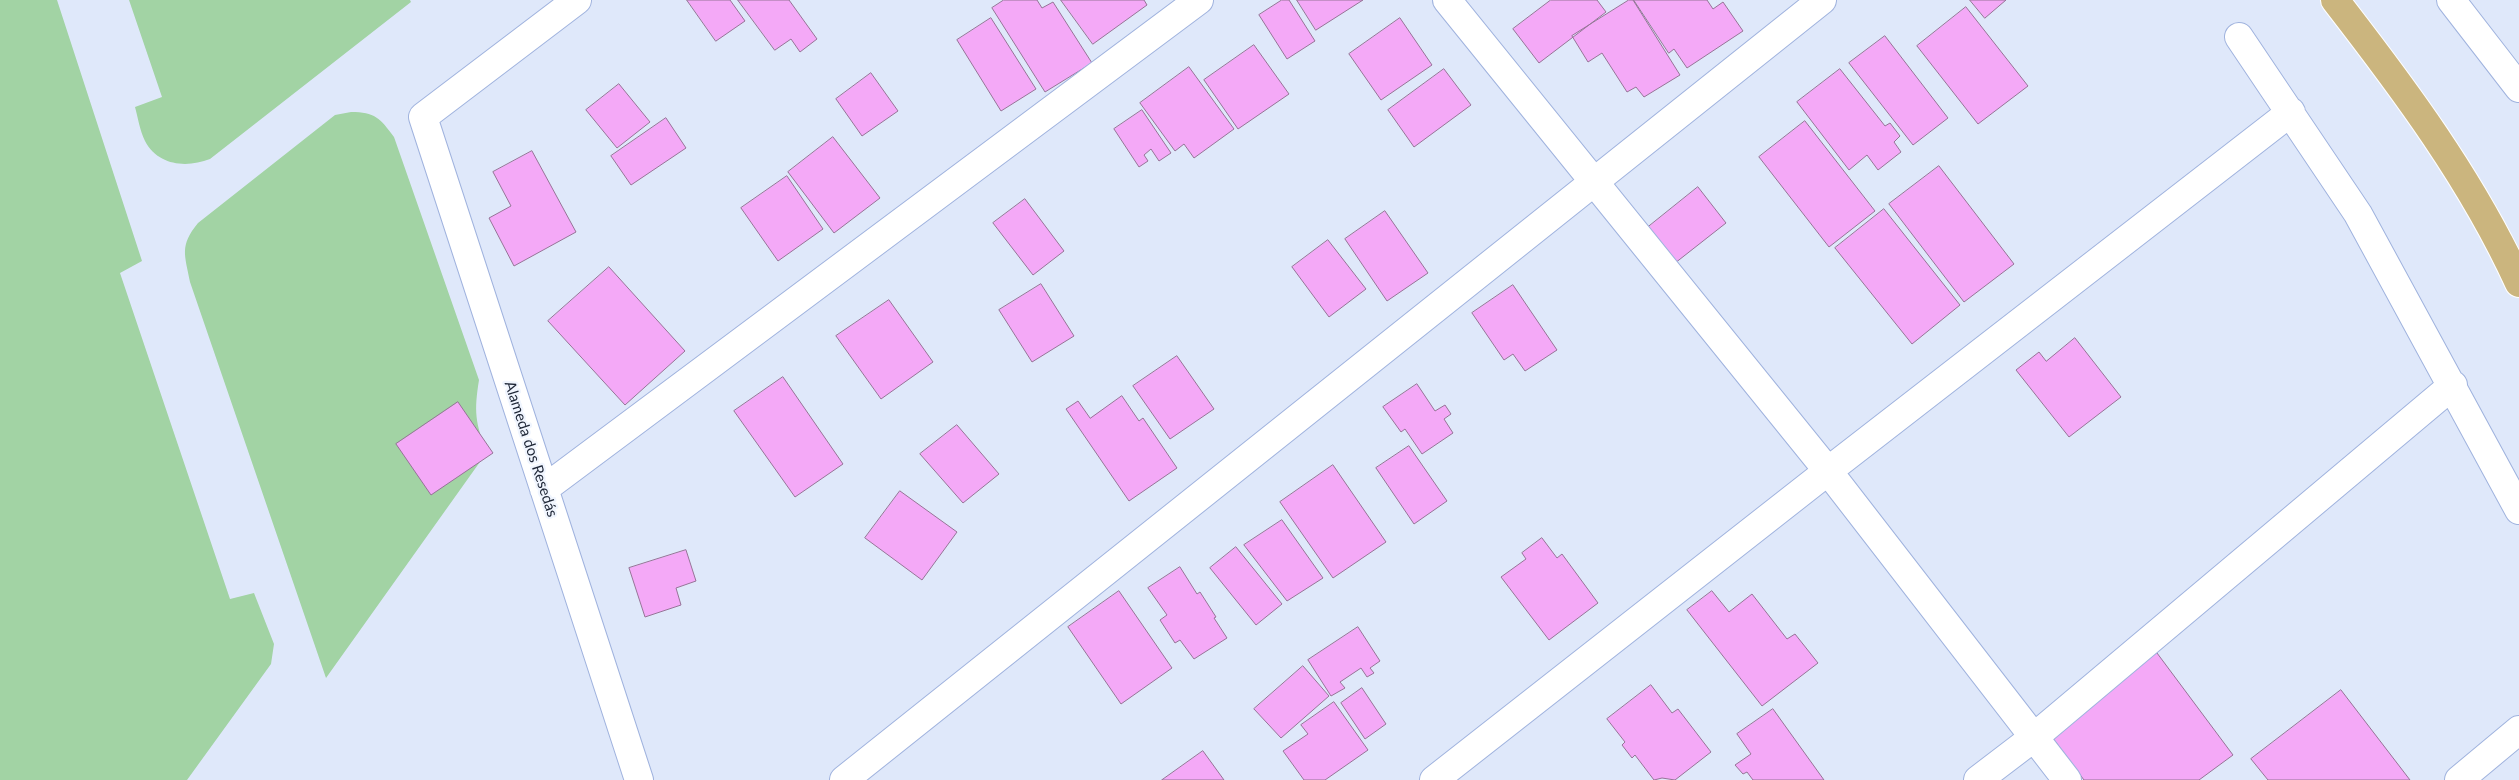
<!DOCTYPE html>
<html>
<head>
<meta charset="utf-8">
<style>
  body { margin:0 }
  canvas { display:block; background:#dfe8fa }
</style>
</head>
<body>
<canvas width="2519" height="780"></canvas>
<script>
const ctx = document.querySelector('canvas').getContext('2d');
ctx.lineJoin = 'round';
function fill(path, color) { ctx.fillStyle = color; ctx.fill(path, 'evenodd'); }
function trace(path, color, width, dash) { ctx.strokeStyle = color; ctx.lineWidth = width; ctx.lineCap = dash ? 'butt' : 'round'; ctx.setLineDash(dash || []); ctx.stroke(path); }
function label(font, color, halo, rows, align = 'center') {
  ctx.font = font + ' Lato,sans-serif'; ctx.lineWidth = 4.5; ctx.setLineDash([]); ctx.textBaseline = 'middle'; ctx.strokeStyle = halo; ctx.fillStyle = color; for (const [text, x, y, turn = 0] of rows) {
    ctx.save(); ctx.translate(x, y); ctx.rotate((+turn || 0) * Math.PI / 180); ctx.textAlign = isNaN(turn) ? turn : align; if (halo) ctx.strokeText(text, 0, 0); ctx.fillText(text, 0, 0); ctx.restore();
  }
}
fill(new Path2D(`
  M0 0H57L142 261 120 273 230 599 254 593 274 644 271 664 187 780H0Z
  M129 0H410L411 2 210 159C187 168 158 166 145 141 140 131 138 118 135 107L162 97Z
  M351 112C375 112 380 118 394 137L479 380C474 411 475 423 487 452L326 678 190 282C185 255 179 246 198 223L335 115Z`), '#a2d3a4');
const building = new Path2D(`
  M687 0H730L745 21 716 41Z
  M738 0H789L817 39 800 52 791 39 775 50Z
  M1004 0H1037L1042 8 1053 2 1092 63 1045 92 992 8Z
  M1061 0H1144L1147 5 1093 44Z
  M1282 0H1289L1315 41 1287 59 1259 15Z
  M1297 0H1363L1316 30Z
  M1551 0H1597L1606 12 1539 63 1513 29Z
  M1629 0H1633L1680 75 1644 97 1636 87 1627 92 1602 53 1588 62 1572 36Z
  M1634 0H1707L1713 9 1723 2 1743 31 1687 68 1674 49 1669 53Z
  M1970 0H2006L1985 18Z
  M1966 7 2028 86 1978 124 1917 46Z
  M991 18 1036 89 1001 111 957 40Z
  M1400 18 1432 65 1381 100 1349 54Z
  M1885 36 1948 118 1913 145 1849 63Z
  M1254 45 1289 94 1238 129 1204 80Z
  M1189 67 1234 129 1194 158 1184 144 1175 151 1140 103Z
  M1444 69 1471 105 1414 147 1388 110Z
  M1840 69 1885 126 1890 123 1900 136 1894 142 1901 152 1878 170 1867 155 1849 170 1797 102Z
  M871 73 898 111 862 136 836 99Z
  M619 84 650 122 617 148 586 110Z
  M1142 110 1171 153 1159 161 1151 149 1144 155 1148 161 1139 167 1114 129Z
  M666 118 686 148 631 185 611 156Z
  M1805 121 1875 211 1829 247 1759 157Z
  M833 137 880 198 834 233 788 172Z
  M532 151 576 232 514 266 489 218 511 206 493 172Z
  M1939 166 2014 264 1964 302 1889 204Z
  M787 176 823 229 778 261 741 208Z
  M1698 187 1726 223 1670 267 1642 232Z
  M1025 199 1064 251 1033 275 993 223Z
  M1884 209 1960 305 1912 344 1835 248Z
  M1385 211 1428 273 1387 301 1345 239Z
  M1328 240 1366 289 1329 317 1292 267Z
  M609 267 685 351 625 405 548 321Z
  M1041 284 1074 336 1032 362 999 310Z
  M1513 285 1557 350 1525 371 1513 354 1504 360 1472 313Z
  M889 300 933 362 881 399 836 336Z
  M2075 338 2121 397 2069 437 2016 370 2039 352 2046 361Z
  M1177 356 1214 409 1170 439 1133 386Z
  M783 377 843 464 795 497 734 411Z
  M1417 384 1435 411 1445 405 1451 414 1444 419 1453 433 1422 454 1405 429 1401 432 1383 407Z
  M1122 396 1139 421 1143 418 1177 468 1129 501 1066 409 1078 401 1090 418Z
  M458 402 493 453 431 495 396 444Z
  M957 425 999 474 963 503 920 454Z
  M1409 446 1447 501 1414 524 1376 468Z
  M1333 465 1386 542 1333 578 1280 502Z
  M900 491 957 532 922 580 865 538Z
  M1282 520 1323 578 1287 601 1244 545Z
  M1542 538 1557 558 1562 554 1598 603 1549 640 1501 577 1526 559 1522 553Z
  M1236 547 1282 604 1256 625 1210 568Z
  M686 550 696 581 676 588 681 605 645 617 629 568Z
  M1180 567 1197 594 1200 592 1216 617 1214 618 1227 638 1194 659 1180 640 1175 643 1160 620 1167 615 1148 588Z
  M1119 591 1172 668 1121 704 1068 627Z
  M1712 591 1729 612 1752 594 1787 639 1795 634 1818 663 1762 706 1687 610Z
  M1358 627 1380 661 1370 668 1374 673 1367 677 1361 668 1340 682 1345 688 1331 696 1308 660Z
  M2157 653 2233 755 2199 780H2084L2049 733Z
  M1303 666 1329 696 1281 738 1254 709Z
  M1651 685 1672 713 1678 709 1711 752 1675 780 1662 778 1654 780 1635 755 1632 758 1622 745 1625 742 1607 719Z
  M1362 688 1386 724 1365 739 1341 703Z
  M2341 690 2410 780H2268L2251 759Z
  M1334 702 1368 750 1325 780H1304L1283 751 1308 734 1301 725Z
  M1773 709 1824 780H1753L1747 772 1743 774 1735 765 1751 754 1737 734Z
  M1203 751 1224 780H1162Z`);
fill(building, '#f4a9f7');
trace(building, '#967497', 1);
const minor = new Path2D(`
  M577 0 423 117 639 780
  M1447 0 1828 471 2067 780
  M2451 0 2519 88
  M2239 37 2358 214 2519 510
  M544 489 1199 0
  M844 780 1822 0
  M1434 780 1828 471 2291 112
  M1978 780 2033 738 2453 385
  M2459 780 2519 730`);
const major = new Path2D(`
  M2335 0C2404 89 2472 180 2519 283`);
trace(minor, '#a0b3de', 30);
trace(major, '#fff', 30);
trace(minor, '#fff', 28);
trace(major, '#cbb57e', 28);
label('15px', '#1d2535', '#f0f5fe', [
  ["Alameda dos Resedás",531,449,72]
]);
</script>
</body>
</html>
